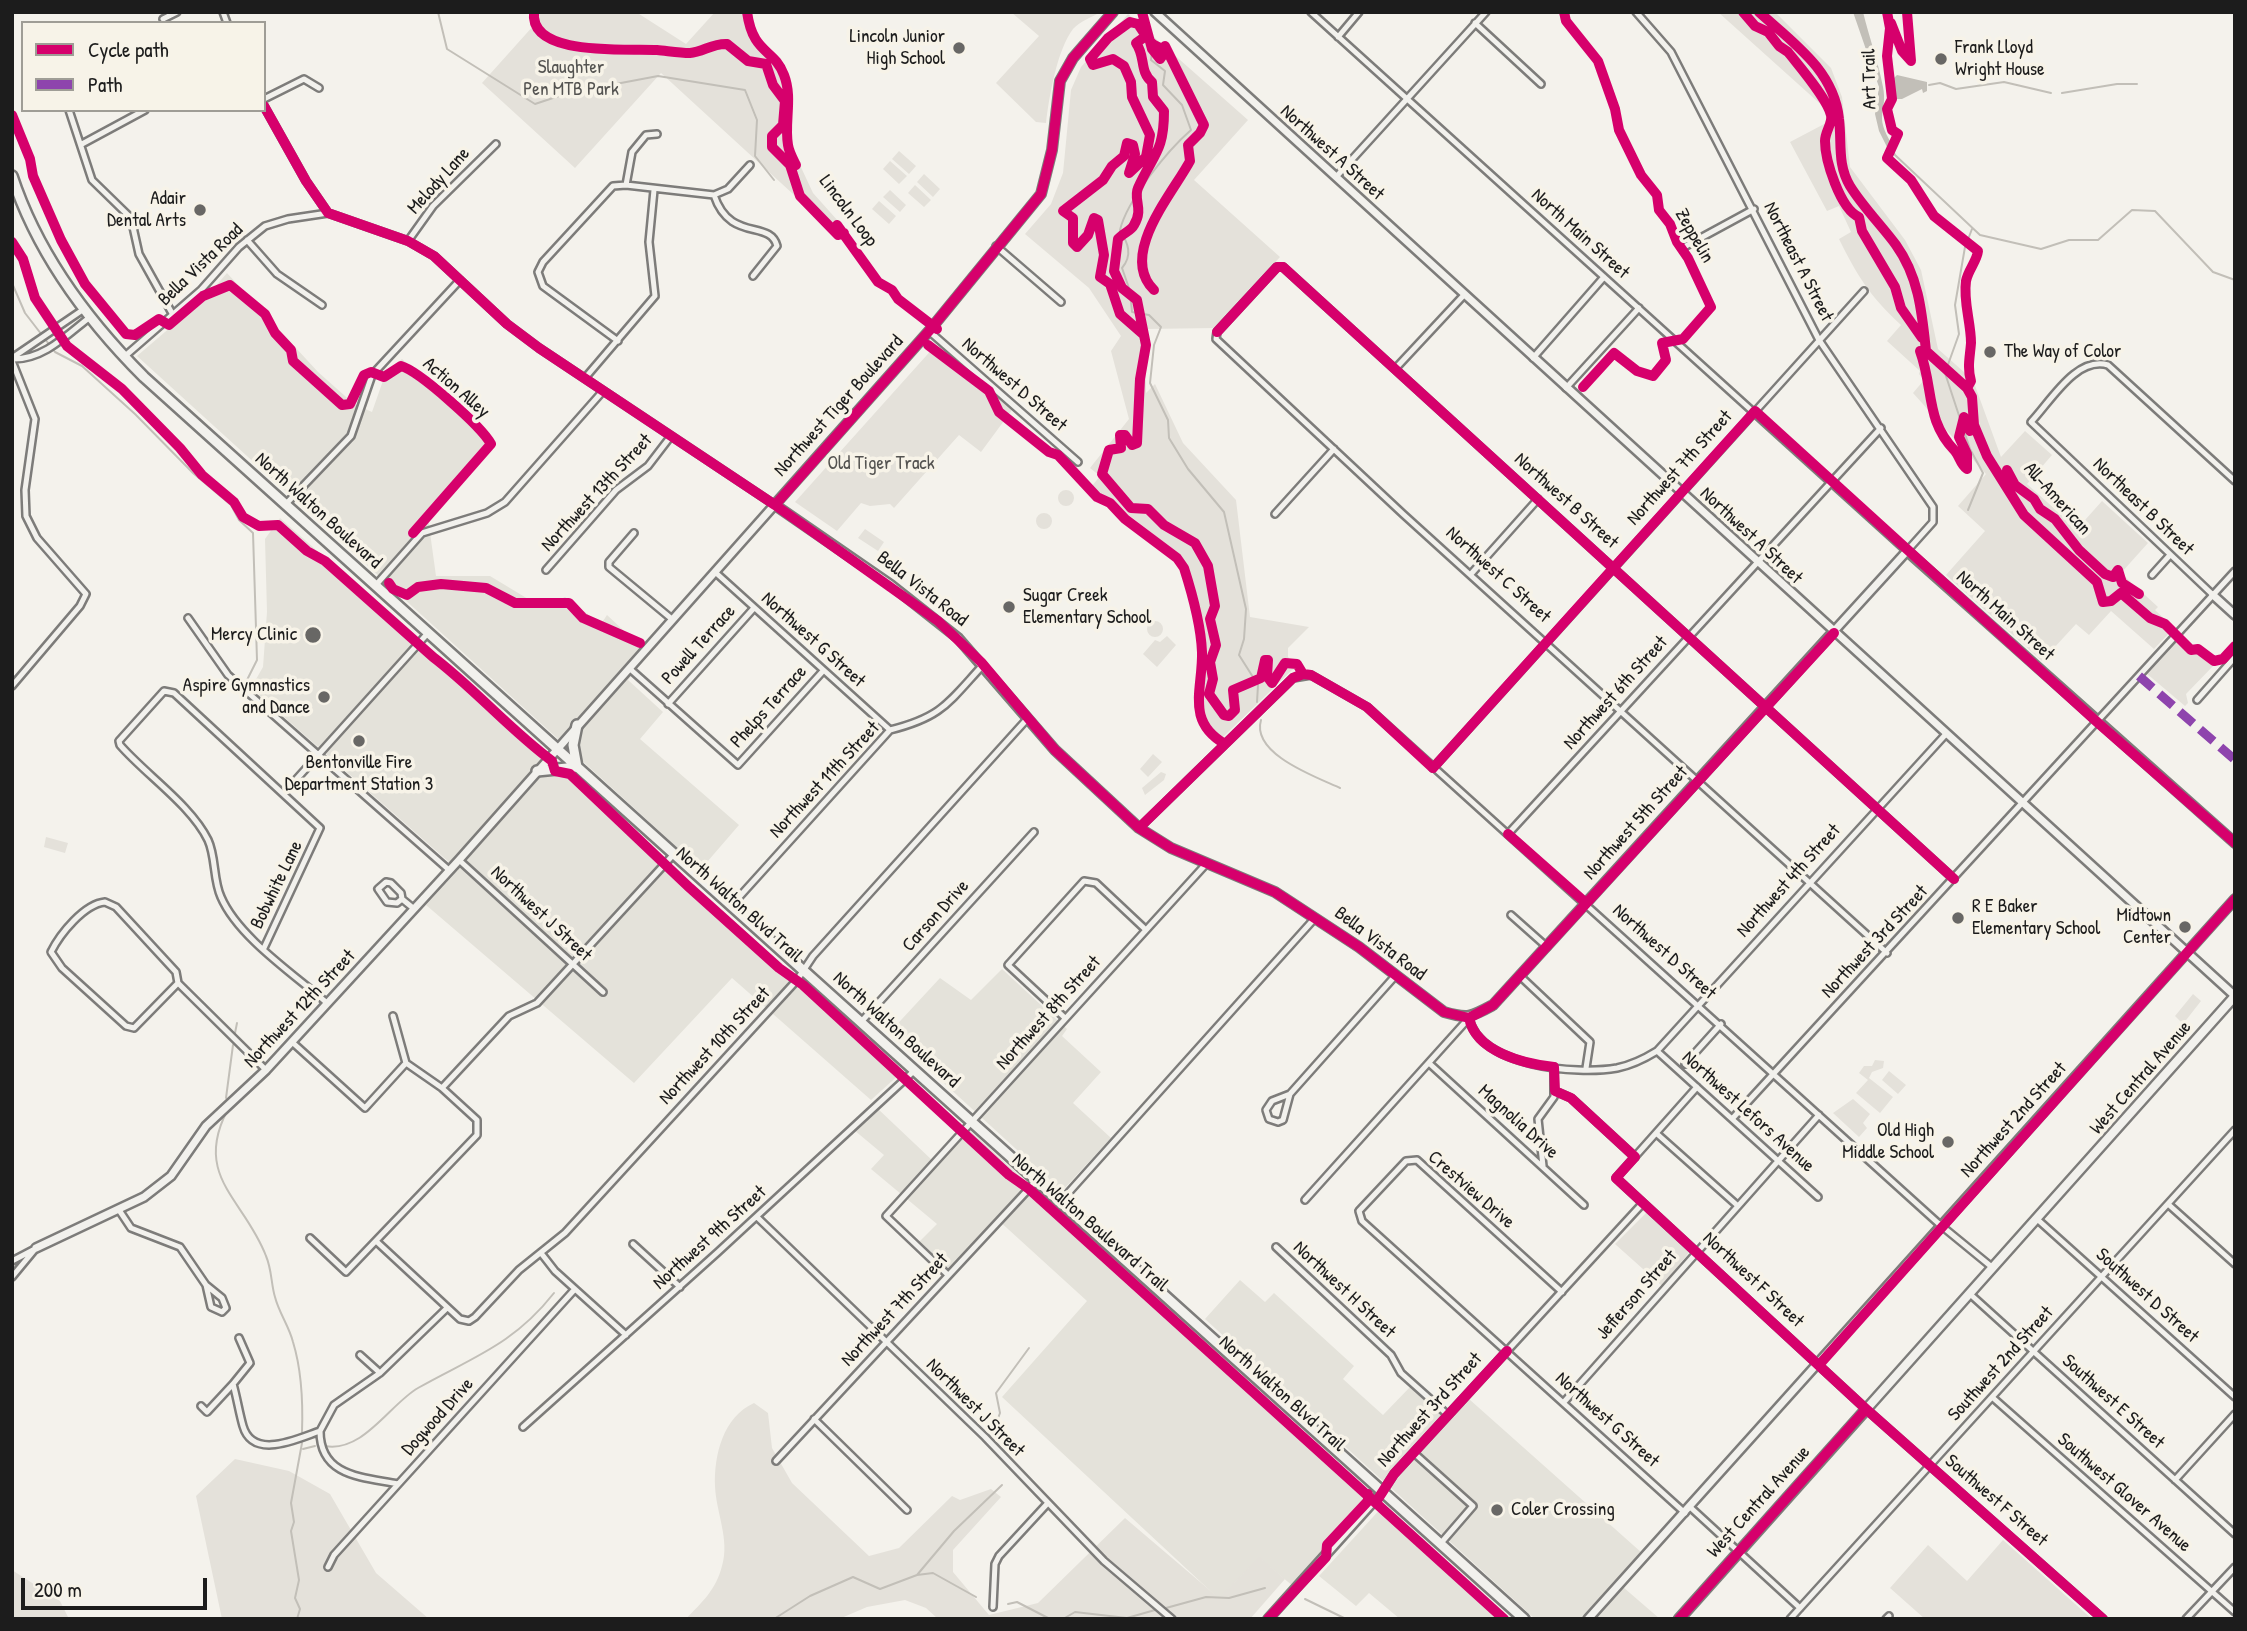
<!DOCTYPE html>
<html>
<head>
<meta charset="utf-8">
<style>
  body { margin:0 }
  #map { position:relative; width:2247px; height:1631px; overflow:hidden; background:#f4f2ec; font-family:"Patrick Hand",sans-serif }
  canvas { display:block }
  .frame { position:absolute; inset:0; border:14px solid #1c1c1c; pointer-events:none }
  .legend { position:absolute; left:21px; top:21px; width:245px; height:91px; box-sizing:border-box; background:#f7f3e8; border:2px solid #9f9d96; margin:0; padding:9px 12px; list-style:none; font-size:21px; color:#1c1c1c }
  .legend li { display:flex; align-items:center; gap:14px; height:35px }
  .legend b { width:35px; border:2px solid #9f9d96 }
  .scale { position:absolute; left:21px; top:1578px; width:186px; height:32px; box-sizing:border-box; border:4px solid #1c1c1c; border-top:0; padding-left:9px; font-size:21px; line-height:24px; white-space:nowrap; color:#1c1c1c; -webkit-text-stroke:5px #f7f3e8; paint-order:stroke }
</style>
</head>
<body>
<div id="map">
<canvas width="2247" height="1631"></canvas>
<div class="frame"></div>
<ul class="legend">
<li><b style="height:9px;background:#d6006c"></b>Cycle path</li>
<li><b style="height:9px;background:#8e44ad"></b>Path</li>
</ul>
<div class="scale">200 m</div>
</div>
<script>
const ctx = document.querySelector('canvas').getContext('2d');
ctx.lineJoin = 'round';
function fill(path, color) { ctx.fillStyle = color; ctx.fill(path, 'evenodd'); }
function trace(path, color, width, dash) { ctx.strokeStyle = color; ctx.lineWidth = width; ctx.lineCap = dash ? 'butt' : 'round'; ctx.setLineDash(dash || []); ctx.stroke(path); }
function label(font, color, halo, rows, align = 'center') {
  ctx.font = font + ' "Patrick Hand",sans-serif'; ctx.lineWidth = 7; ctx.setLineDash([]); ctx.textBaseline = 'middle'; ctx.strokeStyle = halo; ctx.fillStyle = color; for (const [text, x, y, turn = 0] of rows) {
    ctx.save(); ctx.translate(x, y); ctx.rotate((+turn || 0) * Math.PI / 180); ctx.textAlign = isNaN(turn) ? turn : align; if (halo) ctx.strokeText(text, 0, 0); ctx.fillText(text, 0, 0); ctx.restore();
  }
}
fill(new Path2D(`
  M227 273 318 372 354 404 372 412 386 372 402 359 496 442 428 518 436 576H490L543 608 565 597 601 624 607 615 649 654 628 680 663 712 640 739 739 825 701 869 137 356 207 296Z
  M280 518 644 840 902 1072 871 1100 732 978 634 1083 426 905 458 870 251 688 263 667 267 612 265 539Z
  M1002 969 1067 1029 1062 1036 1101 1072 1073 1103 1111 1138 1062 1191 889 1033 940 978 971 1000Z
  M877 1108 933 1161 965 1126 1373 1497 1293 1586 1259 1558 1219 1599 1002 1397 1087 1301 997 1219 948 1271 918 1243 937 1224 871 1169 884 1155 854 1130Z
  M1240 1280 1265 1302 1274 1293 1354 1366 1343 1379 1383 1415 1410 1387 1442 1416 1383 1481 1205 1319Z
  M1469 1399 1642 1553 1583 1619H1535L1389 1486Z
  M1383 1506 1385 1507 1506 1619H1400L1369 1593 1356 1606 1319 1576Z
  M1623 1587 1660 1619H1594Z`), '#e4e2da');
fill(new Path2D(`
  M530 12H636L686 44 715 12H752L758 40 788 73 792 148 813 193 847 231 841 238 661 73 575 168 482 83 534 25Z
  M1011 12H1101C1092 17 1080 21 1073 29 1057 50 1049 97 1046 123L1036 122 996 83 1039 36Z
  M1718 12H1775L1831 68 1842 97 1850 167 1905 240 1921 270 1938 349 1973 380 2001 457 2025 431 2052 455 2027 484 2077 529 2102 501 2148 543 2121 573 2158 607 2155 610 2174 628 2154 649 2111 611 2089 635 2076 624 2042 661 1946 575 1985 531 1958 506 1986 474 1913 393 1924 380 1919 374 1920 371 1887 341 1901 325C1869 295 1858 277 1839 239L1851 232 1839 206 1827 211 1790 142 1828 122 1827 110Z
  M1128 14 1248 120 1194 180 1280 257 1215 328 1146 329V393L1155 384 1183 443 1236 500 1250 617 1309 627 1288 648V657L1299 668 1292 670 1221 739C1189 717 1207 680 1204 648 1202 620 1192 591 1186 563 1181 554 1107 497 1099 495L1092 486 1100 476 1090 468 1129 419 1111 351 1121 336 1089 288 1025 234 1051 204 1063 173 1071 90 1081 67Z
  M899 151 916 166 909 174 892 159Z
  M890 161 907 176 899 184 883 169Z
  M924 174 940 189 933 197 917 182Z
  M915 185 931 200 924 207 908 193Z
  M890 190 906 205 900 212 883 197Z
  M879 201 896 216 889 224 872 209Z
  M935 346 1012 410 981 452 959 435 894 508 890 504 870 506 861 503 837 531 795 502Z
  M1058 498a8 8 0 1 1 16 0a8 8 0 1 1-16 0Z
  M1036 521a8 8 0 1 1 16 0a8 8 0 1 1-16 0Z
  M865 529 884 542 878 551 858 538Z
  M1147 629a8 8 0 1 1 16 0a8 8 0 1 1-16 0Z
  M1167 636 1176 645 1157 667 1143 654 1155 640 1160 642Z
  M2176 640 2186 650 2201 652 2216 663 2186 694 2188 703 2185 706 2146 673Z
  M1153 754 1162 762 1148 777 1140 769Z
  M1161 772 1166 774 1164 780 1145 795 1142 788Z
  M46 837 68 843 65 853 44 847Z
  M2193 994 2201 1001 2183 1024 2175 1016Z
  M1875 1060 1884 1061 1883 1068 1872 1072 1869 1078 1893 1097 1880 1113 1856 1093 1868 1080 1859 1073 1864 1066H1872Z
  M1889 1071 1906 1085 1898 1094 1882 1080Z
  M1853 1099 1870 1114 1863 1123 1867 1128 1859 1137 1833 1113Z
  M1648 1211 1691 1250 1662 1286 1615 1244Z
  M754 1403 768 1413 772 1448 792 1483 869 1556 899 1548 952 1496 960 1500 991 1489 1001 1497 953 1550V1572L989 1615 1038 1603 1125 1518 1219 1598 1259 1557 1285 1579 1250 1619H938L926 1608 905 1600 867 1607 839 1619H686C702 1602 716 1590 722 1566 730 1539 716 1513 715 1486 714 1455 723 1417 754 1403Z
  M235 1459 289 1471 330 1494 376 1573 429 1619H222L196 1496Z
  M2003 1540 2092 1619H1925L1890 1588 1928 1545 1967 1581Z
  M12 1570 60 1601 69 1619H12Z`), '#e4e1da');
fill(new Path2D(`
  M1853 12H1863C1869 37 1878 61 1883 87 1888 113 1873 114 1892 144L1889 151 1879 131 1875 114 1879 87Z
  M1897 75 1927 82V91L1923 93 1922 89 1902 99H1894L1893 79Z`), '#c2bfb8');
trace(new Path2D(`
  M438 12 447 49 535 104 568 93 658 76 745 90 757 120 755 156 774 180
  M1152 51 1151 60 1165 71 1163 85 1182 105 1191 130C1168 150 1127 200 1120 230 1128 243 1133 255 1122 268L1130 291 1132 312 1149 315 1161 327 1154 345 1150 383 1168 420 1169 438 1188 469 1224 512 1246 609 1244 639 1239 655 1258 685 1257 702
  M1929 85 1940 83 1956 89 2004 82 2051 93
  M2062 93 2117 84H2137
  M1890 146 1895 155 1980 235 2041 249 2069 240H2098L2132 210 2155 211 2213 272 2235 280
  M12 283 25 313 55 352 82 366 135 414 193 473 231 505 239 520 253 533 257 660 245 684
  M1968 510 1983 473 1970 449 1945 373 1959 334 1955 305 1965 247 1972 229
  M1261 720C1251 754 1316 777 1340 788
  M235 1033 237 1023
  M226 1098 233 1045
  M227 1111C193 1177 245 1200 266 1256 272 1270 271 1284 275 1297 279 1313 289 1326 293 1342 301 1368 303 1404 302 1432
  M994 1429 1000 1413 996 1393 1029 1348
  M325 1446C363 1453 390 1404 418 1388 473 1357 513 1345 554 1293
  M303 1449 315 1446
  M917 1575 933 1573 976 1597
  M1305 1599 1346 1619
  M1008 1604 1017 1602 1050 1619
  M1166 1608 1206 1597 1229 1598 1265 1588
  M297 1619 300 1609 295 1598 299 1580 291 1531 294 1522 291 1503 302 1443
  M774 1619 810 1596 853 1577 880 1589 917 1575 954 1531 1002 1485
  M1063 1619 1075 1612 1127 1618 1155 1610`), '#c2bfb8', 2);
const minor = new Path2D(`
  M223 12 227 23
  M1311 12 1907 551 1933 522V507L1819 340 1671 52 1636 12
  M163 19 177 12
  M1475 23 1541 84
  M1338 37 1359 12
  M264 99 304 79 319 88
  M264 106 306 181 328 213
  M69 110 92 180 131 218 139 254 173 315
  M82 144 145 110
  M1336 177 1486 12
  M626 185 632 152 646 135 657 134
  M714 195C730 243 770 219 777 246L753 276
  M247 240 277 274 322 305
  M408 241 433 206 496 144
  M996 246 1061 302
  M1684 247 1754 209
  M929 331 1078 462
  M618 341 543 286 538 272 543 262 613 186 626 185 714 195 728 189 750 165
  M124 357 201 290 239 247 265 226 288 219 328 213 408 241 434 256 507 324 539 348 775 505
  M12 358 84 309
  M1533 358 1604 277
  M12 359C43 360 67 335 90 317
  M12 361 35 419 25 490 26 516 37 538 86 594 80 606 12 686
  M1395 369 1464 295
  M585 378 655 296 649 242 654 190
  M1566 388 1639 308
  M285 505 351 436 372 375 460 280
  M1275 514 1334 449
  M634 533 609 562V567L673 620
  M546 570 616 490 648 466 671 436
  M715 572 890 730
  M1471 574 1538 499
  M2152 575 2170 555
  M375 586 422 533 487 513 505 502 603 391
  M2213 595 2031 422C2051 401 2076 356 2108 365L2235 481
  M188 618 228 675 449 870
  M629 668 738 765 823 671
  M2197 700 2235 657
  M668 704 754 608
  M1433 768 1864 291
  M284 793 428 633
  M1139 828 1293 678 1311 675 1367 707 1938 1223 1993 1268
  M1508 834 1881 428
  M459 860 603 992
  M402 899 397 903 387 902 378 889 386 882 391 883 401 893 402 899 413 908
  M105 902 116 907 176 972 178 983 134 1028 126 1026 62 968 51 952C60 934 84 904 105 902Z
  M731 906 890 730C942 717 948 703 983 665
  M1511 915 1547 947
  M264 948 320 828 174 693 164 691 119 741 120 745C145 774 191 805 208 840 216 857 213 880 221 897 238 937 295 975 327 1003
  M1887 953 1403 514 1216 339 1217 332 1277 267H1283L1954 879
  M1520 976 1590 1042 1586 1068
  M178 983 266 1070
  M393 1016 406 1063
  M1065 1018 1008 965 1084 881 1096 883 1146 930
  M1469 1018C1479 1067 1577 1075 1617 1068 1632 1065 1644 1059 1657 1051L1946 734
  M861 1022 1034 832
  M292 1042 365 1108 406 1063 442 1088 477 1120V1135L346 1272 310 1238
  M1657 1051 1818 1197
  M1430 1064 1584 1205
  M1685 1064 1721 1024
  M1697 1087 1616 1178 1866 1409 2103 1619
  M442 1088 509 1016 537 1003 674 854
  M1555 1091 1571 1098 1635 1157
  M1290 1094 1283 1120 1278 1122 1269 1119 1266 1110 1272 1101 1290 1094 1396 975
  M1732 1119 2235 571
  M1656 1133 1738 1206
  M1543 1166 1538 1119 1554 1097V1067
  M1305 1200 1469 1018
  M1061 1201 1315 918
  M2168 1204 2235 1264
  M119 1210 131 1228 180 1247 206 1285 222 1298 226 1308 222 1312 211 1307 206 1285
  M757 1217 985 1437 1104 1561 1172 1619
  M2037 1219 2235 1397
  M376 1241 460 1319 469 1321 475 1317 519 1270 565 1233 797 980 813 956 1028 718
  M633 1244 680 1287
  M1276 1247 1391 1355 1401 1373 1448 1415
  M541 1253 555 1271 626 1335
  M12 1261 33 1250
  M948 1275 886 1216 1207 863
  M12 1277 36 1248
  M1562 1292 1417 1160 1406 1161 1359 1211 1362 1221 1685 1513
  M1970 1294 2235 1534
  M239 1338 250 1363 233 1384C237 1398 239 1412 243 1426 253 1461 299 1438 320 1431L334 1405 380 1373 447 1308
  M360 1355 380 1373
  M1992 1397 2235 1612
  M1564 1402 1819 1115
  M201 1406 207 1412 233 1384
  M814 1419 907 1510
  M523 1427 718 1252 915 1070
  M320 1431C320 1477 363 1477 398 1484
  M1414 1453 1473 1506 1441 1543
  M776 1461 1037 1180
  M2175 1480 2235 1414
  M1383 1491 1394 1474 1643 1203
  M1690 1507 1800 1608
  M328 1567 334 1555 575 1289
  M993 1607 995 1564 999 1556 1047 1504
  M1790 1619 2235 1130
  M1886 1619 1889 1616
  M2186 1619 2235 1567`);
const tertiary = new Path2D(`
  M1155 12 2235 996
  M775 505 891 585 958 638 1055 750 1139 828 1171 848 1275 892 1359 947 1444 1012C1468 1019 1471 1017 1493 1005L1907 551 2235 843
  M2213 595 2235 615
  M36 1248 144 1197 171 1176 206 1126 266 1070 459 860 929 331 1041 194 1052 150 1060 81 1073 58 1113 12
  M1268 1619 1383 1491
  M1588 1619 2235 899`);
const secondary = new Path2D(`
  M1679 1619 2235 996`);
const primary = new Path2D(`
  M12 176C37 252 88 321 144 377L1524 1619
  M537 771 577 767 573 745 577 725`);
trace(minor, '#7d7c7a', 10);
trace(tertiary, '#7d7c7a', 12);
trace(secondary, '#7d7c7a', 13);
trace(primary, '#7d7c7a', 14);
trace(minor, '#f2f1ed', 5);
trace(tertiary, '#f2f1ed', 7);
trace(secondary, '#f2f1ed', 8);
trace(primary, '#f2f1ed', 9);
trace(new Path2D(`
  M2139 676 2235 760`), '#8e44ad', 9, [18, 9]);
trace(new Path2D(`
  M534 12C529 58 630 48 657 50 668 51 679 53 690 53 703 52 713 43 727 44L748 61 766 64 773 85 785 101 783 125 772 136V147L790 165 800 196 838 235 844 233
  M747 12C753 55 774 48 784 75 793 98 784 122 788 145 789 152 793 159 796 165
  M1142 12 1152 49 1160 59 1165 52C1161 46 1153 47 1150 41L1146 36 1136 43C1146 57 1139 71 1152 82L1153 97 1164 111C1164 153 1153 154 1138 188 1133 199 1144 209 1134 225 1131 231 1123 233 1118 239L1114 271 1122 288 1137 300 1146 345 1140 379 1137 443 1132 445 1125 435H1120L1121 448 1109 450 1102 474 1131 508 1148 509 1164 525 1195 543 1208 566 1215 606 1210 619 1216 645 1210 662 1213 679 1209 694 1224 715 1229 716 1235 710 1233 690 1261 678 1265 660H1268L1267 676 1272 683 1285 663 1297 664 1303 674
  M1564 12 1566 21 1598 61 1615 109 1619 130 1641 175 1657 195 1659 210 1670 224 1677 242 1688 258 1711 307 1683 339 1662 343 1666 360 1653 376 1637 371 1614 353 1583 387
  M1743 12 1755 26 1768 32 1779 46 1788 52C1799 66 1827 98 1831 115 1833 123 1825 131 1825 141 1825 160 1840 209 1859 217L1862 231 1895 287 1901 308 1922 338
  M1759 12C1792 42 1834 70 1839 119 1842 143 1837 164 1850 186 1863 207 1882 226 1896 245 1919 277 1922 313 1926 351L1967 388 1972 397 1974 425 1987 456 2024 515 2097 582 2103 602 2111 601 2121 593 2150 618 2165 624 2191 650 2198 649 2214 661 2223 659 2235 646
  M1887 12 1890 28 1887 56 1892 99 1887 109 1892 130 1898 134 1887 158 1911 180 1934 216 1978 251C1977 261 1968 270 1966 281 1963 302 1971 322 1971 343 1970 357 1967 367 1971 381L1967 388
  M1891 23 1902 51 1911 61 1907 12
  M264 106 306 181 328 213 408 241 434 256 507 324 539 348 775 505 938 621 981 662 1055 750 1139 828 1171 848 1275 892 1359 947 1444 1012 1469 1018
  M12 115 30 159 33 176 61 240 85 284 126 334 135 335 159 319 169 325 203 296 230 285 265 314 275 333 291 350 293 361 342 405 350 404 364 375 371 372 384 377 401 366C419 371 481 426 491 444L413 533
  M837 225 878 282 892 290 898 299 937 329
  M12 242 23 259 35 298 67 346 122 389 180 448 202 475 234 502 243 517 259 526 278 525 307 551 325 561 433 657C475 689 509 729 552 761L555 771 570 774 690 888 779 968 803 985 1009 1175 1029 1189 1504 1619
  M1154 290C1118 255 1173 193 1190 161L1188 145 1200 133 1204 125 1165 46
  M1217 332 1277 267H1283L1954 879
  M1144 335 1120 314 1110 284 1100 277 1104 255 1098 220 1094 218 1088 235 1077 247 1073 243V218L1063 211 1103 180 1112 166 1124 156 1127 143 1133 145 1135 154 1129 173 1146 157 1150 135 1132 97 1131 82 1124 66 1113 59 1093 65 1090 59 1108 38 1130 22 1138 24 1146 36
  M928 345 989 391 999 412 1049 452 1058 455 1097 497 1110 503 1125 519 1177 558 1184 568C1192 593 1201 626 1202 652 1203 689 1185 721 1225 744
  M1920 351C1934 389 1925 420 1955 451 1960 457 1960 464 1967 469V454L1959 437 1964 417 1970 431
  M2007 470 2015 485 2034 499 2040 509 2055 519 2079 550 2105 574 2113 577 2118 570 2122 583 2139 594
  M775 505 929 331 1041 194 1052 150 1060 81 1073 58 1113 12
  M389 583 393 589 407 595 418 587 441 584 486 588 515 603H569L583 618 640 643
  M1303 674 1311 675 1367 707 1433 768 1755 411 2097 722 2235 843
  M1139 828 1293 678 1303 674
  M1508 834 1586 903
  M1469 1018C1476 1052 1524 1064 1554 1067L1555 1091 1571 1098 1635 1157 1616 1178 1866 1409 2103 1619
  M1469 1018 1493 1005 1834 633
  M1819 1365 2235 899
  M1376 1502 1394 1474 1507 1351
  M1268 1619 1326 1557 1327 1545 1368 1501V1494
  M1679 1619 1866 1409`), '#d6006c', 10);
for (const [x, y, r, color] of [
  [959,48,7,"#686765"],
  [1941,59,7,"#686765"],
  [200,210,7,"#686765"],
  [1990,352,7,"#686765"],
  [1009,607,7,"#686765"],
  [313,635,9,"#686765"],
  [324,697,7,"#686765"],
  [359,741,7,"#686765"],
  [1958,918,7,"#686765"],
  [2185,927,7,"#686765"],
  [1948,1142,7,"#686765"],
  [1497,1510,7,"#686765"]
]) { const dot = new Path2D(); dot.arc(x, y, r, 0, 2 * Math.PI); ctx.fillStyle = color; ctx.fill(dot); trace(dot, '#f7f3e8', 2.5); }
label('19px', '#1c1c1c', '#f7f3e8', [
  ["Lincoln Junior",945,37],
  ["High School",945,59],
  ["Frank Lloyd",1955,48,"left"],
  ["Wright House",1955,70,"left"],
  ["Adair",186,199],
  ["Dental Arts",186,221],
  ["The Way of Color",2004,352,"left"],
  ["Sugar Creek",1023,596,"left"],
  ["Elementary School",1023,618,"left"],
  ["Mercy Clinic",297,635],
  ["Aspire Gymnastics",310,686],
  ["and Dance",310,708],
  ["Bentonville Fire",359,763,"center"],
  ["Department Station 3",359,785,"center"],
  ["R E Baker",1972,907,"left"],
  ["Elementary School",1972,929,"left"],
  ["Midtown",2171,916],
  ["Center",2171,938],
  ["Old High",1934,1131],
  ["Middle School",1934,1153],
  ["Coler Crossing",1511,1510,"left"]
], 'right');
label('19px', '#545351', '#f7f3e8', [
  ["Slaughter",571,68],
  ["Pen MTB Park",571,90],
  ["Old Tiger Track",881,464]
]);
label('19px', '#1c1c1c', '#f7f3e8', [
  ["Art Trail",1870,79,-91],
  ["Northwest A Street",1332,153,42],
  ["Melody Lane",439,181,-48],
  ["Lincoln Loop",848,211,53],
  ["North Main Street",1580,234,42],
  ["Zeppelin",1694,236,60],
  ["Northeast A Street",1798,262,63],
  ["Bella Vista Road",201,265,-44],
  ["Northwest D Street",1014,385,41],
  ["Action Alley",456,388,41],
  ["Northwest Tiger Boulevard",839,406,-48],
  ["Northwest 7th Street",1680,468,-48],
  ["Northwest 13th Street",597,493,-47],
  ["All-American",2057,499,48],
  ["Northwest B Street",1566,501,42],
  ["Northeast B Street",2143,507,44],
  ["North Walton Boulevard",318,511,42],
  ["Northwest A Street",1751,536,43],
  ["Northwest C Street",1498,575,42],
  ["Bella Vista Road",922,589,38],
  ["North Main Street",2005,616,42],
  ["Northwest G Street",813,640,42],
  ["Powell Terrace",699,645,-48],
  ["Northwest 6th Street",1616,693,-48],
  ["Phelps Terrace",769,707,-48],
  ["Northwest 11th Street",825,780,-47],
  ["Northwest 5th Street",1636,823,-48],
  ["Northwest 4th Street",1789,881,-48],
  ["Bobwhite Lane",277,885,-64],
  ["North Walton Blvd Trail",739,905,42],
  ["Northwest J Street",541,914,43],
  ["Carson Drive",936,916,-48],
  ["Northwest 3rd Street",1875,942,-47],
  ["Bella Vista Road",1380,944,37],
  ["Northwest D Street",1664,952,42],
  ["Northwest 12th Street",300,1009,-47],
  ["Northwest 8th Street",1049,1013,-48],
  ["North Walton Boulevard",896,1030,42],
  ["Northwest 10th Street",715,1046,-47],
  ["West Central Avenue",2141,1078,-49],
  ["Northwest Lefors Avenue",1748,1112,42],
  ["Northwest 2nd Street",2014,1120,-48],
  ["Magnolia Drive",1518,1122,42],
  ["Crestview Drive",1471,1190,41],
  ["North Walton Boulevard Trail",1090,1223,41],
  ["Northwest 9th Street",710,1238,-42],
  ["Northwest F Street",1753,1280,43],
  ["Northwest H Street",1344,1290,43],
  ["Jefferson Street",1637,1295,-49],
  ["Southwest D Street",2147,1296,42],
  ["Northwest 7th Street",895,1310,-47],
  ["Southwest 2nd Street",2001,1364,-48],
  ["North Walton Blvd Trail",1282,1394,42],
  ["Southwest E Street",2113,1402,42],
  ["Northwest J Street",975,1408,45],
  ["Northwest 3rd Street",1430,1410,-48],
  ["Dogwood Drive",438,1417,-48],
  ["Northwest G Street",1607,1420,42],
  ["Southwest Glover Avenue",2124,1493,41],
  ["Southwest F Street",1996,1501,41],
  ["West Central Avenue",1759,1502,-48]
]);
</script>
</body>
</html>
